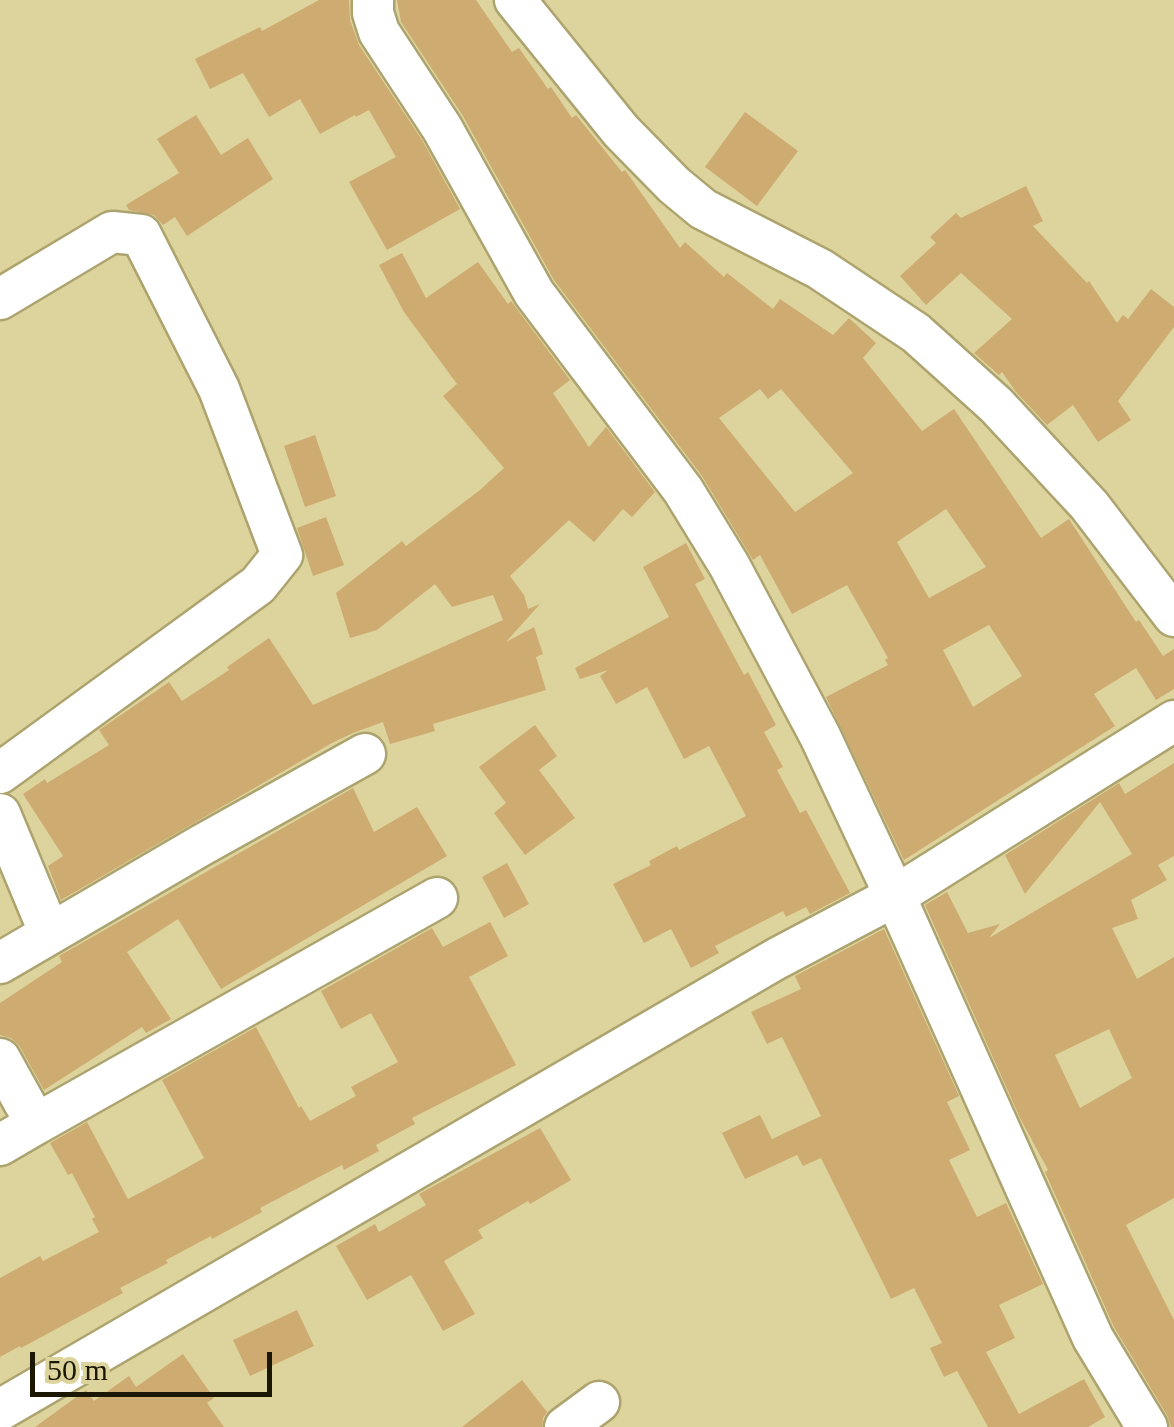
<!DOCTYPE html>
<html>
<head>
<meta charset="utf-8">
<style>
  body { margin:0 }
  #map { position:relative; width:1174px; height:1427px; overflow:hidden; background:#ddd49d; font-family:Georgia,serif }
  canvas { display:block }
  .scale { position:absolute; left:30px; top:1352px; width:242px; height:45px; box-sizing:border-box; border:5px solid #1b1703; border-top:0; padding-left:12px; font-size:30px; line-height:35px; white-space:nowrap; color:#1b1703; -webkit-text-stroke:8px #ddd49d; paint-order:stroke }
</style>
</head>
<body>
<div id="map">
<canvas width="1174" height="1427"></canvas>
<div class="scale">50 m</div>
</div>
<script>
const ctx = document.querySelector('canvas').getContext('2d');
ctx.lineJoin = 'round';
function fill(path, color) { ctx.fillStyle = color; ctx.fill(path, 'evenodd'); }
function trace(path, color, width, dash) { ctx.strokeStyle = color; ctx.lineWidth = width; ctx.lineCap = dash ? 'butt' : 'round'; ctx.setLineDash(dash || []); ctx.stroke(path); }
fill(new Path2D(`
  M319 0H349L350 20 359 45 422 140 460 209 387 250 349 182 396 157 369 110 356 117 355 115 320 134 300 99 269 117 243 73 210 89 195 59 260 27 262 31Z
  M397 0H476L512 52 519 48 548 89 551 87 572 118 576 115 622 172 625 170 680 248 685 242 724 277 727 273 773 309 780 299 833 335 849 318 876 343 863 358 922 431 954 409 1041 538 1069 519 1136 622 1139 620 1163 656 1174 649V689L1156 700 1136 668 1094 694 1115 726 904 860 826 697 888 665 885 660 888 658 847 585 792 614 760 555 753 560 702 476 554 280 463 116 401 22ZM760 389 768 399 781 389 853 473 795 512 719 418ZM946 509 986 567 929 598 897 542ZM989 625 1022 676 973 707 943 650Z
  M745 112 798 151 757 206 705 167Z
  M196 115 221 155 248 138 273 179 187 236 175 217 163 225 154 215 129 210 126 205 179 173 157 139Z
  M1026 186 1043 221 1033 226 1087 283 1089 281 1117 323 1123 315 1128 319 1151 289 1174 307V327L1118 401 1131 420 1098 442 1073 405 1047 425 1016 392 1002 372 999 375 974 353 1012 319 961 273 926 305 900 276 936 243 930 237 956 213 961 218Z
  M402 253 426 298 478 262 508 304 511 301 570 380 553 393 589 447 606 427 655 492 632 517 623 509 594 542 569 520 510 576 524 595 528 609 540 604 506 642 534 627 543 654 536 657 546 690 433 724 435 731 390 744 383 722 353 733 332 743 61 900 48 866 63 856 23 794 45 779 47 783 109 745 99 730 169 682 182 701 229 670 227 667 269 638 313 705 503 620 493 595 452 607 435 584 377 630 350 638 336 593 402 541 406 546 480 490 504 468 443 396 457 384 404 312 379 265Z
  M315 435 336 496 305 507 284 446Z
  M326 517 344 565 313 576 297 528Z
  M686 543 705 579 695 584 744 675 748 672 776 725 764 732 783 767 777 770 800 813 806 810 850 893 810 914 806 907 786 917 783 911 715 946 719 953 691 968 671 929 644 943 613 884 651 865 649 861 677 846 679 850 746 816 709 746 684 759 647 687 616 704 600 676 608 670 580 679 575 668 669 617 643 567Z
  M535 725 557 756 539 770 575 818 525 855 494 813 506 803 479 767Z
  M1174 763V856L1158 865 1167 880 1131 900 1138 919 1112 928 1137 979 1174 957V1198L1126 1225 1174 1320V1427H1171L1167 1415 1114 1327 1045 1172 1048 1170 1020 1118 925 905 947 892 968 933 1000 924 989 938 1132 854 1100 802 1025 894 1005 855 1119 783 1125 794ZM1109 1029 1132 1078 1080 1108 1055 1055Z
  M353 788 374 832 417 807 447 856 221 989 178 919 127 952 171 1019 146 1033 142 1027 44 1090 20 1047 11 1038 0 1035V1003L62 962 59 956Z
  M507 863 529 904 504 918 482 877Z
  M490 922 508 956 469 977 516 1065 412 1118 415 1124 376 1145 379 1151 344 1170 342 1165 260 1208 262 1212 212 1239 211 1236 166 1260 168 1263 120 1288 123 1293 21 1348 20 1346 0 1357V1278L40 1256 43 1261 99 1232 92 1219 95 1217 72 1173 68 1175 50 1143 87 1122 128 1199 172 1176 204 1158 162 1080 256 1027 299 1108 301 1106 310 1121 356 1096 351 1087 398 1062 371 1013 341 1029 321 991 432 928 443 947Z
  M884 929 959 1096 947 1102 970 1150 949 1160 977 1217 1006 1203 1043 1284 999 1305 1015 1338 986 1352 1019 1414 1084 1379 1105 1417 1088 1427H988L957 1371 944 1377 930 1348 942 1343 914 1288 891 1299 821 1158 803 1166 797 1155 745 1179 722 1133 760 1115 772 1139 821 1116 782 1037 767 1044 751 1012 801 989 795 976Z
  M540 1128 571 1180 530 1204 528 1201 478 1230 483 1238 444 1261 475 1314 443 1331 411 1275 367 1300 336 1246 375 1224 379 1232 426 1205 419 1194Z
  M297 1310 314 1346 250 1376 233 1340Z
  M183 1354 214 1398 207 1403 224 1427H35L86 1390 94 1401 129 1376 136 1387Z
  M522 1380 547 1412 543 1418 542 1427H462Z`), '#ceab70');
const minor = new Path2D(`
  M373 0V13L379 32 442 128 534 293 683 490 729 565 820 736 895 896 1093 1338 1147 1427
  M515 0 621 131 674 185 703 209 820 269 916 333 996 405 1089 505 1174 616
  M0 299 112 232 141 235 219 389 282 555 258 585 0 773
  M0 814 50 934
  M0 963 200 846 365 754
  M0 1059 36 1124 437 898
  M0 1145 36 1124
  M0 1410 776 959 895 896 1174 721
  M565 1427 599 1402`);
trace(minor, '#ada36e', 45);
trace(minor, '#fff', 40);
</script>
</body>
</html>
